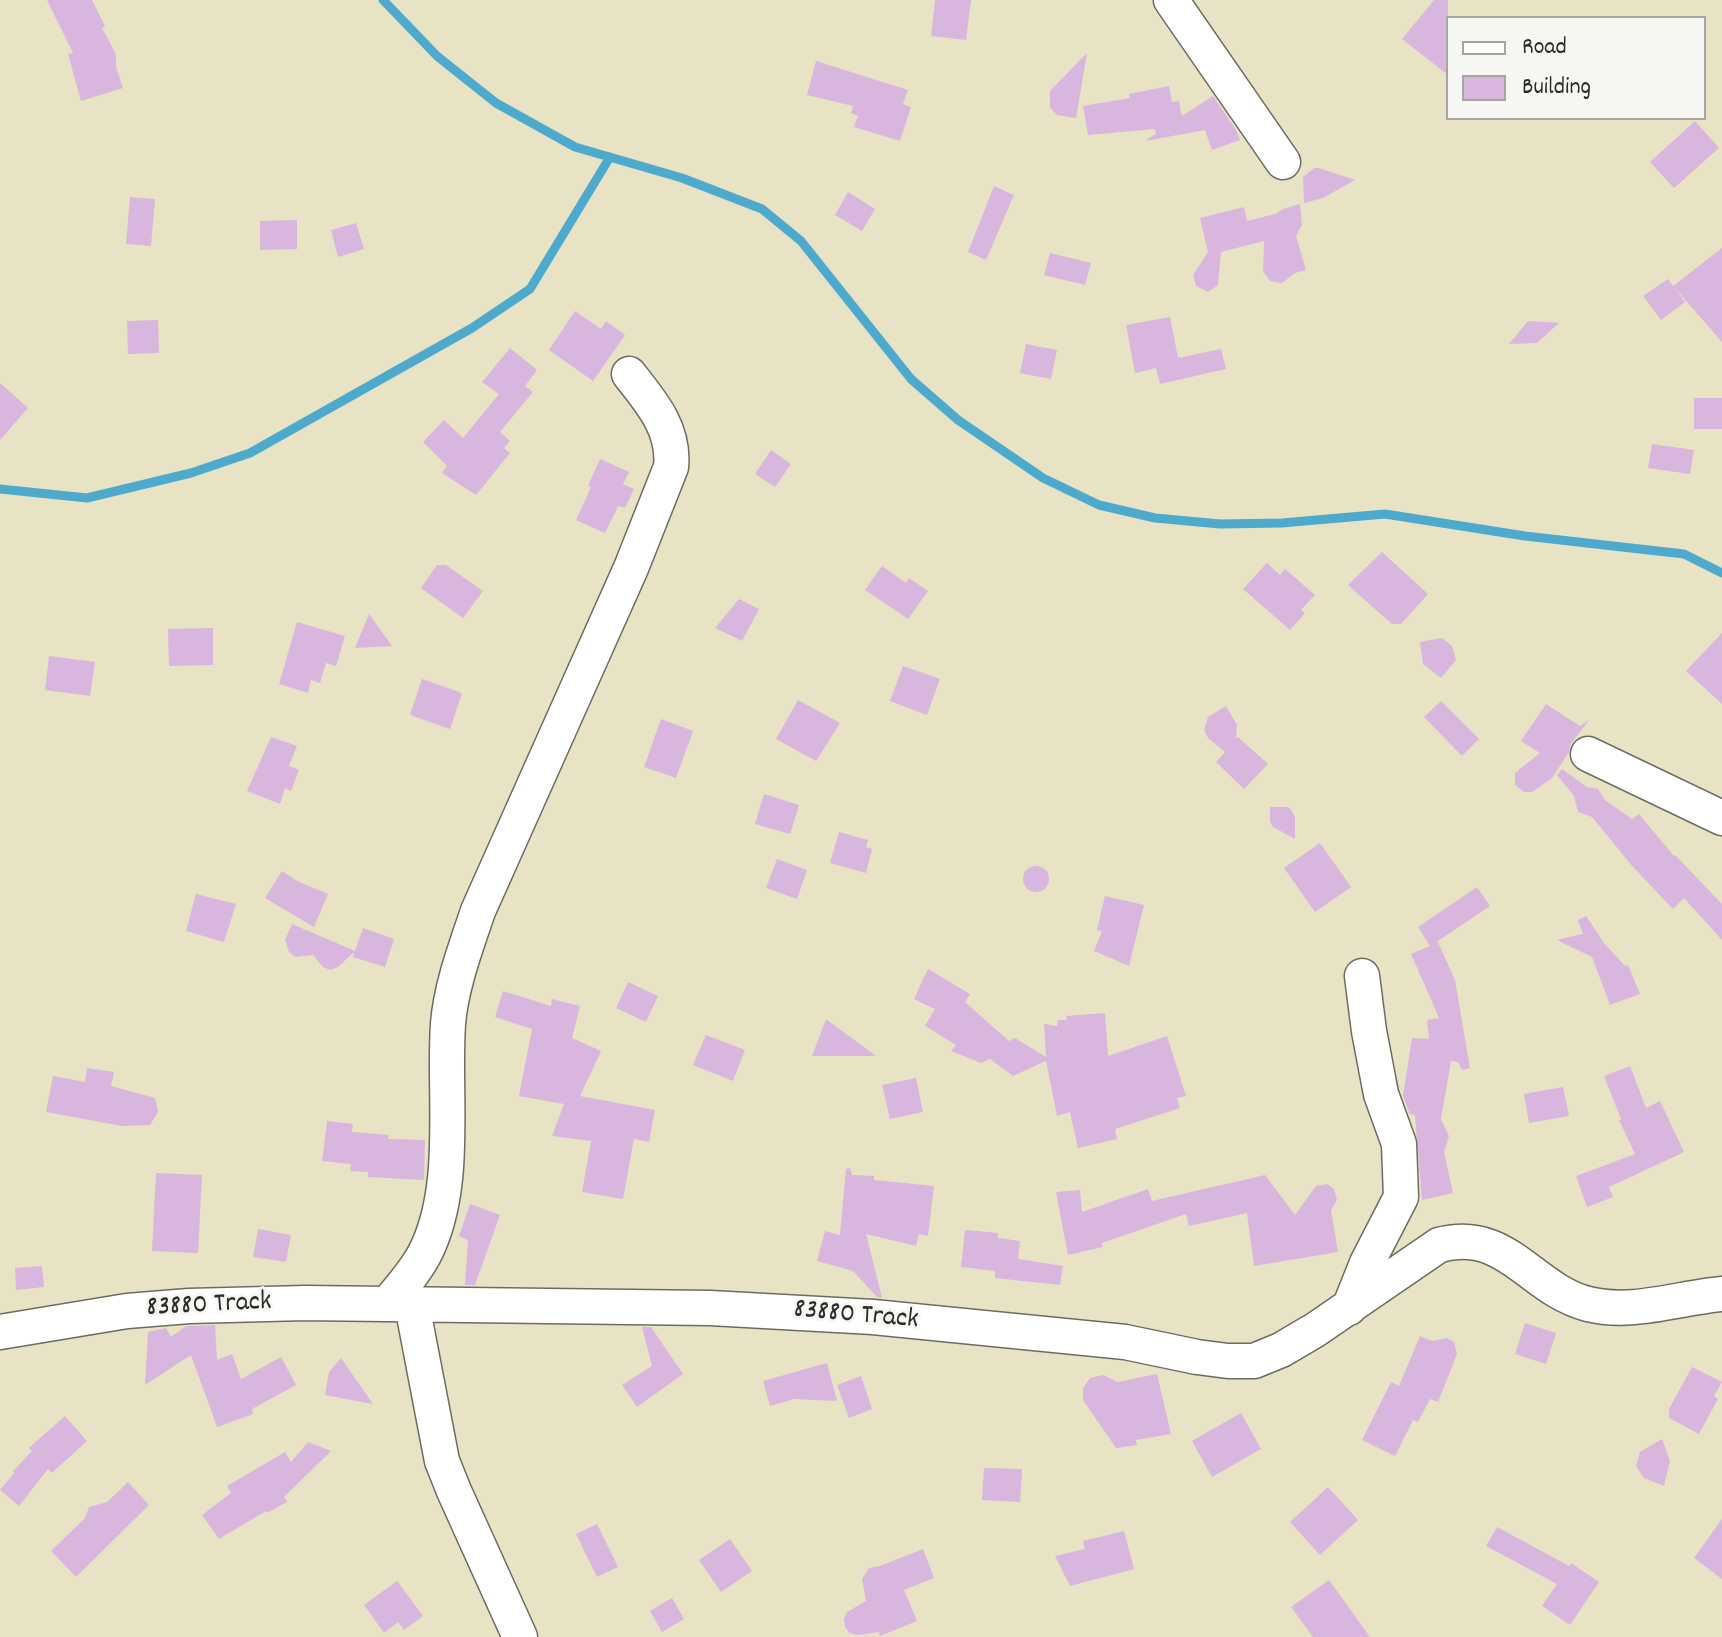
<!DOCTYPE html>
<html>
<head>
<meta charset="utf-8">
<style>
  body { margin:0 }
  #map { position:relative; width:1722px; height:1637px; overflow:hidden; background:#e8e3c5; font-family:Dekko,sans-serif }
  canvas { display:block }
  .legend { position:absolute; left:1446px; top:16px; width:260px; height:104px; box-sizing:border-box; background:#f6f6f2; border:2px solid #a5a5a2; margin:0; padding:10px 14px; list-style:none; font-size:24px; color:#2b2b2b }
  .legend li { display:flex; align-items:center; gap:16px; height:40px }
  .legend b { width:40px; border:2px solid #a5a5a2 }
</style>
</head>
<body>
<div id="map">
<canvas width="1722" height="1637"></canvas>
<ul class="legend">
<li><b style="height:10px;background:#fff"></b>Road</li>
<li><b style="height:22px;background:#d8b6de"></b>Building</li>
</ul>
</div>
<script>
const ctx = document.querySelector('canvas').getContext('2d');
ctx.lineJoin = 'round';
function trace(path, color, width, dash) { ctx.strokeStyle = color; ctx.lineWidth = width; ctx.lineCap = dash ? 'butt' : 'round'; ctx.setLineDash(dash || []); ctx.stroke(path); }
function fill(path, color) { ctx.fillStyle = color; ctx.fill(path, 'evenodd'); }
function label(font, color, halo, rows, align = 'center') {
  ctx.font = font + ' Dekko,sans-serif'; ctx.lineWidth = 6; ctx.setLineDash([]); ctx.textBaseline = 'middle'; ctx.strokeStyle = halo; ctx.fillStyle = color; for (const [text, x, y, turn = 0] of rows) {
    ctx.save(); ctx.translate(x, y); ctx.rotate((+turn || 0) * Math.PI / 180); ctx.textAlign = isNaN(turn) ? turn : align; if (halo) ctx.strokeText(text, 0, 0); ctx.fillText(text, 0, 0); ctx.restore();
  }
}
trace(new Path2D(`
  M383 0 437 56 496 103 575 147 682 178 762 209 801 241 911 379 958 420 1043 478 1099 505 1155 518 1220 524 1282 523 1385 514 1525 536 1684 554 1722 573
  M0 489 87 498 191 473 250 453 472 328 530 289 610 157`), '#4eaacc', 9);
fill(new Path2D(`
  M47 0H92L105 26 102 28 116 54V67L123 88 81 101 68 54 73 53Z
  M935 0H971L966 40 931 36Z
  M1434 0H1448V75L1402 39Z
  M1087 53 1076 118 1057 115 1050 107V91Z
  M816 61 908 90 903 104 911 107 900 141 854 127 858 116 851 113 853 106 807 95Z
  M1169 86 1172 102 1179 101 1182 116 1213 96 1236 130 1240 140 1212 150 1205 130 1145 141 1156 134 1155 129 1088 135 1083 106 1130 98 1129 94Z
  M1695 121 1719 148 1674 188 1650 162Z
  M1314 168H1319L1355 180 1323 198 1304 203 1303 177Z
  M994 186 1014 195 986 260 968 252Z
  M848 192 875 209 862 231 835 215Z
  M130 197 155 199 151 246 126 244Z
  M1300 204 1302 225 1296 236 1306 270 1295 273 1282 283 1270 281 1263 271 1264 241 1221 252 1218 285 1208 292 1196 286 1193 275 1208 252 1200 218 1244 207 1247 221 1275 214 1283 209Z
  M297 220V249L260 250V221Z
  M356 223 364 249 338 257 331 230Z
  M1722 248V342L1673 286Z
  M1050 253 1091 263 1085 285 1044 275Z
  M1668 279 1685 302 1661 320 1643 296Z
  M575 311 601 329 606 321 625 335 593 381 549 350Z
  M1170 317 1178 358 1221 349 1226 369 1160 384 1156 368 1135 373 1126 325Z
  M158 320 159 353 128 354 127 321Z
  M1528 321 1559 323 1537 343 1509 344Z
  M1026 344 1057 350 1051 379 1020 373Z
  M510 348 537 370 525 386 533 392 500 432 510 441 504 448 510 453 476 495 442 473 447 466 423 442 444 420 463 438 499 394 482 382Z
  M0 383 28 408 0 440Z
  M1694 398H1722V429H1694Z
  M1652 444 1694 450 1690 474 1648 468Z
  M771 450 791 464 775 487 755 474Z
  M600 459 629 472 623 484 634 489 625 508 618 506 605 533 576 520 591 487 588 486Z
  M1382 552 1428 594 1401 624H1392L1348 585Z
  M1267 563 1280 575 1285 569 1315 595 1301 610 1305 613 1290 630 1243 589Z
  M437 565H446L483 591 463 618 421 588Z
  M882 566 906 583 909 578 928 591 908 619 865 590Z
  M739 599 759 609 742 641 715 628Z
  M369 614 392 646 355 648Z
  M297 622 345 636 336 666 326 663 320 683 311 680 308 693 279 684Z
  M213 628V665L169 666 168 629Z
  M1722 633V704L1686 671Z
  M1442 638 1452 646 1456 660 1441 678 1423 664 1420 642Z
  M49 656 95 662 90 696 45 690Z
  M903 666 940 679 927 715 890 701Z
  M422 679 462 693 450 729 410 715Z
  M798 700 840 723 816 761 776 739Z
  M1441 701 1479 739 1462 756 1424 717Z
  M1546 704 1580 726 1589 720 1570 745 1569 752 1552 778 1532 792H1524L1515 785V773L1540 753 1521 741Z
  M1226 706 1237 725 1236 739 1238 737 1268 764 1244 789 1216 762 1225 752 1208 738 1204 730 1208 717Z
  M661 719 693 731 676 778 644 767Z
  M271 737 297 746 289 766 299 770 291 791 285 788 280 804 247 791Z
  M1562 769 1587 787 1598 789 1605 800 1632 819 1639 814 1674 856 1675 855 1722 904V940L1684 898 1673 909 1633 867 1592 817 1578 812 1574 796 1557 775Z
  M764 794 799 805 790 834 755 824Z
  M1270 807H1288L1292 811 1295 817V839L1273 827 1270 821Z
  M839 832 868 840 866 847 872 849 866 873 830 863Z
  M1320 843 1351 887 1315 912 1284 868Z
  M777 859 807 870 797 899 766 888Z
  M1023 879a13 13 0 1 1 26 0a13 13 0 1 1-26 0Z
  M282 871 297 881 328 894 314 927 265 898Z
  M1477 887 1490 906 1435 943 1438 942 1455 980 1470 1068 1462 1070 1458 1062 1451 1061 1441 1119 1449 1136 1444 1152 1453 1193 1422 1200 1415 1115 1410 1114 1403 1096 1412 1038 1429 1039 1427 1020 1439 1018 1411 954 1430 946 1418 927Z
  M196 894 236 904 224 942 186 931Z
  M1105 896 1144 905 1129 966 1094 951 1102 931 1097 930Z
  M1586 916 1604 943 1625 966 1628 965 1640 994 1610 1005 1592 957 1557 940 1583 934 1578 920Z
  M292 924 355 951 363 928 394 939 385 967 353 957 354 952 338 967 330 970 323 967 313 955 296 957 289 952 285 940Z
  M928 969 970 994 965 1002 1009 1041 1015 1038 1046 1057 1044 1024 1057 1026 1058 1020H1067L1066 1016 1105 1013 1108 1056 1167 1036 1186 1096 1177 1098 1180 1108 1115 1129 1117 1139 1078 1148 1070 1112 1057 1116 1046 1061 1013 1076 990 1059 981 1063 951 1051 956 1045 925 1026 935 1009 914 999Z
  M628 982 658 996 646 1022 616 1008Z
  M503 991 551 1006 552 999 580 1006 572 1038 601 1051 580 1096 655 1110 649 1142 634 1139 623 1199 582 1192 591 1141 552 1136 564 1104 519 1096 532 1029 495 1017Z
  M826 1019 876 1056H812Z
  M706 1035 745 1050 733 1081 693 1065Z
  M1630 1066 1646 1108 1660 1101 1684 1152 1609 1187 1613 1197 1587 1207 1576 1176 1635 1154 1619 1120 1621 1119 1604 1076Z
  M87 1068 114 1072 111 1086 155 1098 158 1112 150 1125 122 1126 46 1112 53 1076 85 1082Z
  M916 1078 923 1112 890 1119 882 1085Z
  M1563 1087 1569 1116 1529 1123 1524 1094Z
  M327 1121 353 1124 352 1132 389 1135 388 1139 425 1140 424 1180 368 1177V1172L350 1171 351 1164 322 1161Z
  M850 1168 852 1175 874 1176V1180L934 1186 928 1236 919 1234 916 1246 866 1234 882 1298 877 1297 853 1271 817 1261 825 1231 840 1235 846 1169Z
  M156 1173 202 1175 198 1253 152 1251Z
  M1265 1175 1295 1215 1316 1186 1327 1184 1334 1189 1337 1200 1331 1210 1338 1252 1254 1266 1247 1213 1189 1226 1186 1214 1102 1243 1103 1247 1068 1255 1056 1192 1080 1190 1082 1212 1148 1189 1152 1201Z
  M470 1204 500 1215 475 1285H465L468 1240 459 1236Z
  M258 1229 291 1235 286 1262 253 1257Z
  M965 1230 998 1233V1238L1020 1241 1018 1259 1063 1266 1060 1285 995 1278V1271L961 1267Z
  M42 1266 44 1287 16 1290 15 1268Z
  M1525 1323 1556 1333 1546 1364 1515 1354Z
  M215 1325 217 1360 232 1354 241 1379 281 1357 296 1385 252 1409 253 1414 217 1427 191 1355 145 1385 148 1332 166 1328 171 1337 186 1326Z
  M642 1327H651L683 1374 637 1407 622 1385 652 1366Z
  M1420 1336 1432 1341 1447 1338 1454 1342 1457 1354 1438 1402 1430 1399 1418 1422 1413 1420 1395 1456 1362 1440 1391 1382 1399 1386Z
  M341 1358 373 1404 325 1395 329 1372Z
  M827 1363 837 1401 794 1399 770 1406 763 1381Z
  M1692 1367 1722 1382 1714 1396 1718 1399 1699 1434 1669 1418V1409Z
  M1157 1374 1171 1434 1136 1440 1137 1445 1116 1448 1083 1400V1388L1090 1378 1103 1375 1118 1382Z
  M861 1376 872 1409 849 1418 837 1385Z
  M1241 1413 1261 1449 1212 1477 1192 1441Z
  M65 1416 87 1441 52 1473 48 1469 19 1506 0 1490 14 1473 13 1471 32 1451 29 1448Z
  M1662 1439 1670 1461 1664 1486 1644 1478 1636 1466 1640 1452Z
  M308 1442 331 1451 284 1497 287 1502 267 1513 266 1511 219 1539 202 1515 231 1493 227 1486 285 1452 291 1462Z
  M984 1468 1022 1469 1020 1502 982 1500Z
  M128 1482 149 1505 76 1577 51 1551 85 1518 89 1507 107 1502Z
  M1328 1487 1358 1520 1320 1555 1290 1522Z
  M1722 1519V1579L1694 1558Z
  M597 1524 618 1567 597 1577 576 1534Z
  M1497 1527 1569 1566 1571 1563 1599 1582 1570 1625 1542 1606 1557 1584 1486 1546Z
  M1124 1531 1134 1569 1070 1586 1055 1556 1085 1549 1083 1541Z
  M730 1539 752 1571 721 1592 699 1560Z
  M923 1549 934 1578 904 1590 917 1621 880 1636 879 1632 858 1635 850 1633 845 1627 844 1619 847 1612 866 1601 862 1579 869 1568 880 1566Z
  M1329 1580 1370 1637H1313L1291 1607Z
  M397 1581 423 1616 404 1630 398 1622 384 1633 364 1605Z
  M672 1598 684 1619 662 1632 650 1611Z`), '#d8b6de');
const street = new Path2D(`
  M1171 0 1283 162
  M1588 754 1722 818
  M387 1304C401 1288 414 1273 424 1255 459 1189 443 1096 448 1024 451 986 466 947 478 911L631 568 671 467C675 429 651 402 629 374
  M412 1305 442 1461 454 1491 520 1637
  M1349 1308 1367 1263 1401 1197 1399 1144 1381 1094 1369 1031 1362 976
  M0 1332 127 1311 189 1306 305 1303 710 1308 873 1317 1125 1342 1197 1357 1228 1361H1254L1281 1350 1315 1330 1439 1245C1507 1227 1530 1289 1588 1304 1632 1315 1678 1298 1722 1294`);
trace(street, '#6d6b61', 37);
trace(street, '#fff', 34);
label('28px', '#2b2b2b', '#f6f6f2', [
  ["83880 Track",209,1307,-3],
  ["83880 Track",856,1317,5]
]);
</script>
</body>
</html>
